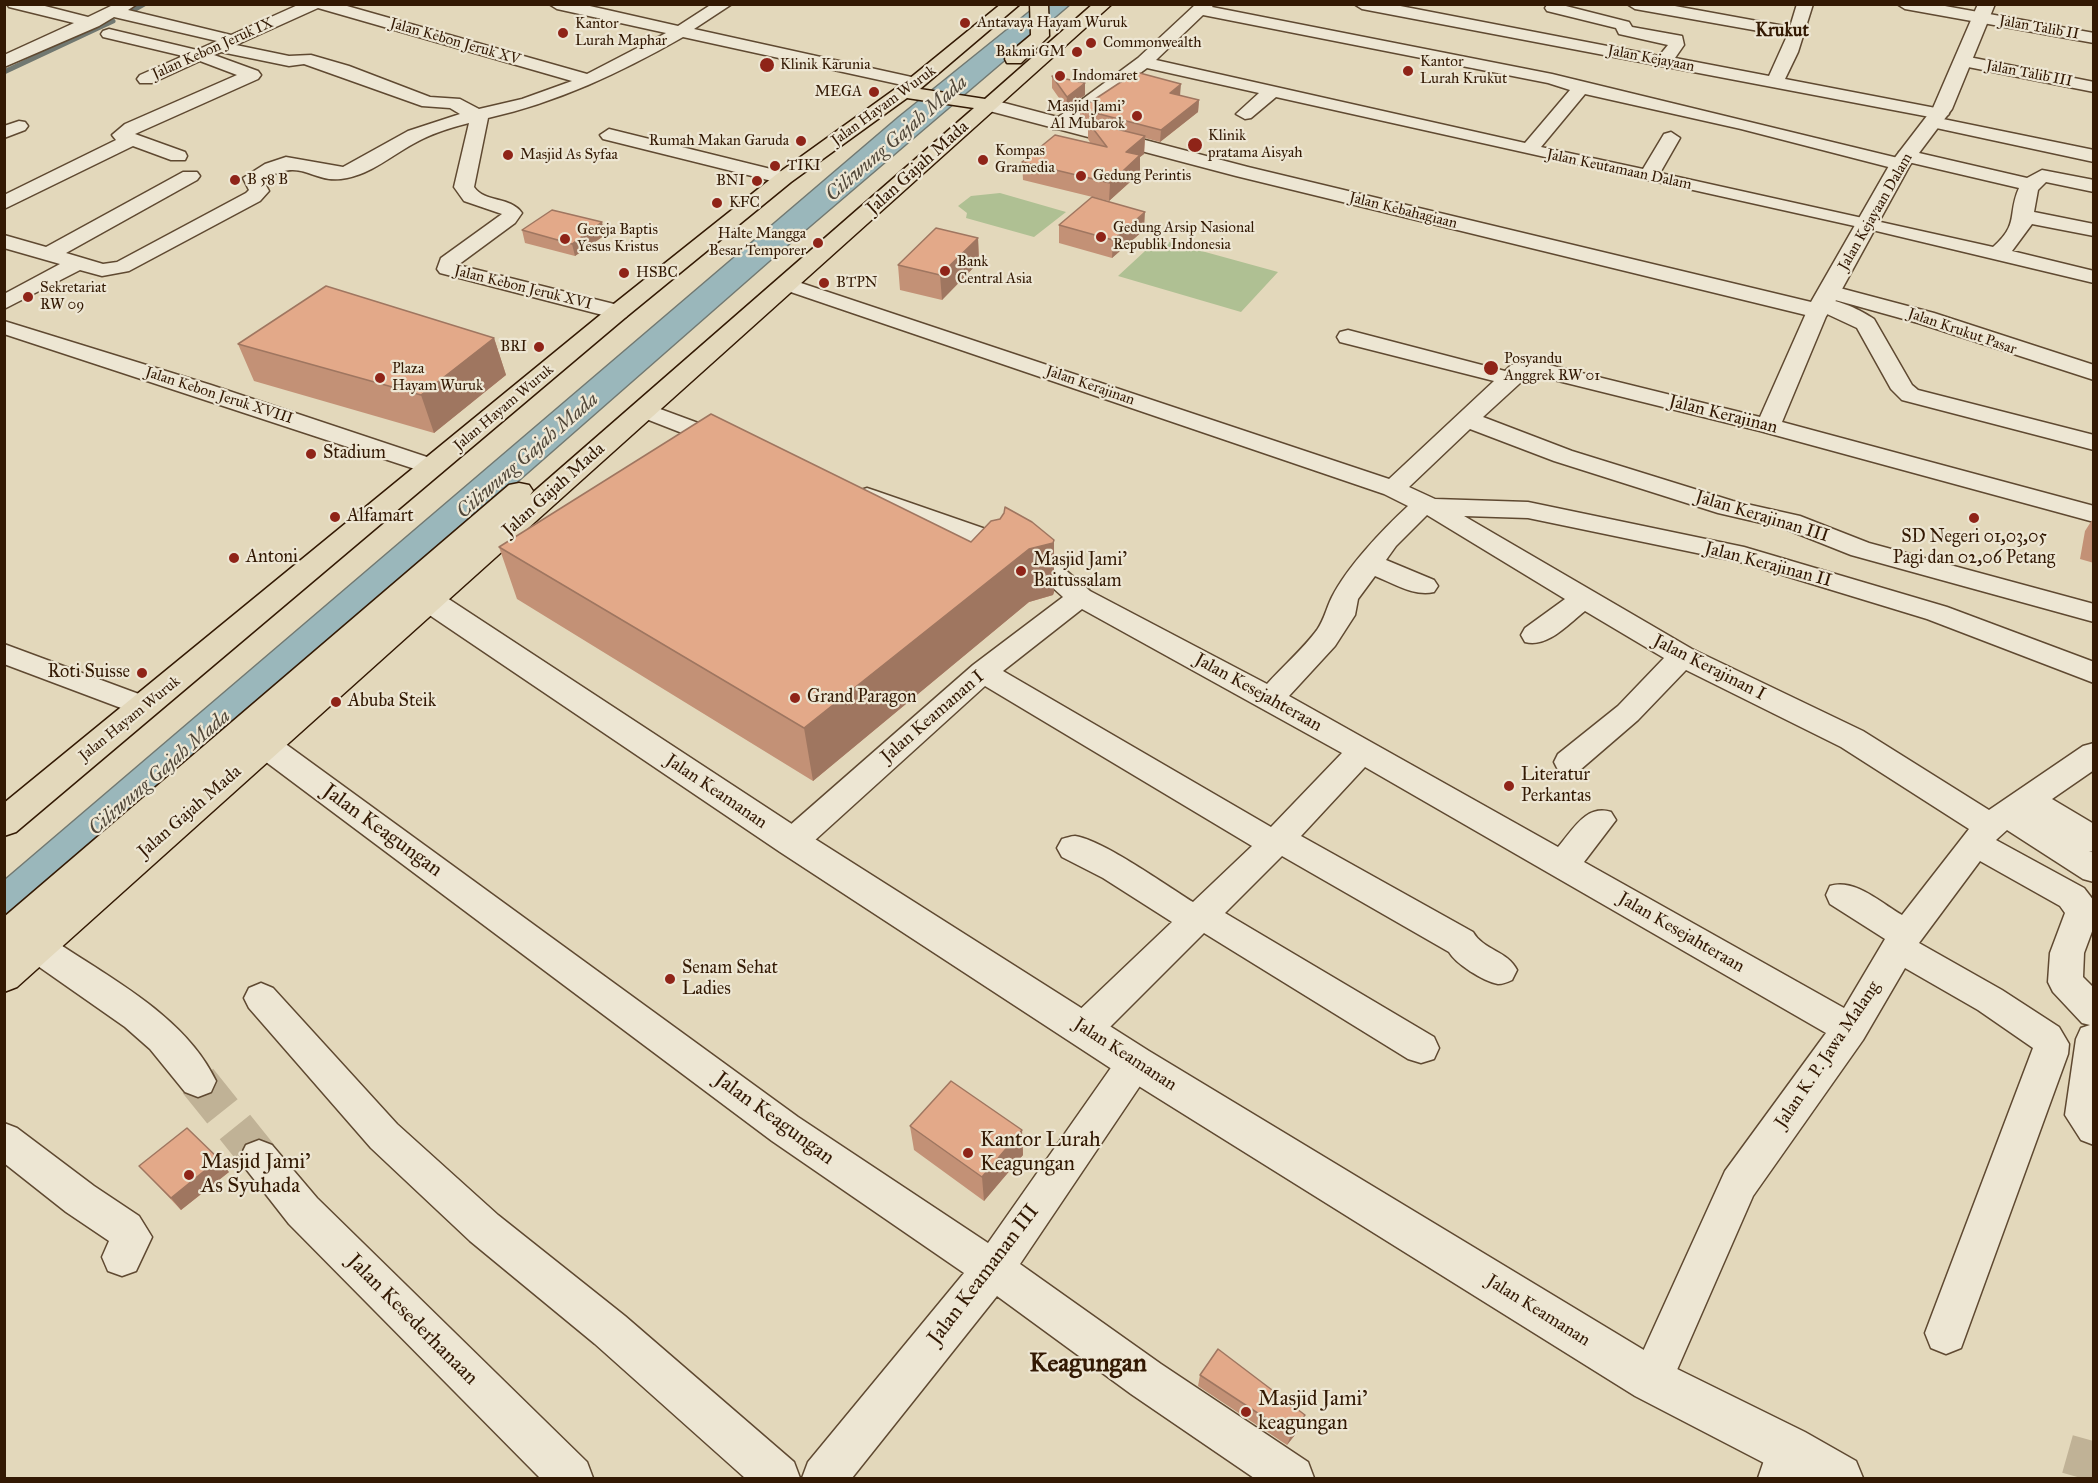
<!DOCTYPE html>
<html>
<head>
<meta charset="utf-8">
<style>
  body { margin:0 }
  #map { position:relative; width:2098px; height:1483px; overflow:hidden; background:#e3d8bb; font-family:"IM FELL Great Primer",serif }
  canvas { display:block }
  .frame { position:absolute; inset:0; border:6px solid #331903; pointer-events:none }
</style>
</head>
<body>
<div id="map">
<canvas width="2098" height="1483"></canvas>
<div class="frame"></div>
</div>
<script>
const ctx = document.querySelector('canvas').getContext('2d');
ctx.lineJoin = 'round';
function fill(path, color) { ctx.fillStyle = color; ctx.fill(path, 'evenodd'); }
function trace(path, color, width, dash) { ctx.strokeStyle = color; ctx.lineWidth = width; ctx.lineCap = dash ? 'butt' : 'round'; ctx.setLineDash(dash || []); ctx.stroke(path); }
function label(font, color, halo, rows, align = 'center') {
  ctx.font = font + ' "IM FELL Great Primer",serif'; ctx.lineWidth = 4.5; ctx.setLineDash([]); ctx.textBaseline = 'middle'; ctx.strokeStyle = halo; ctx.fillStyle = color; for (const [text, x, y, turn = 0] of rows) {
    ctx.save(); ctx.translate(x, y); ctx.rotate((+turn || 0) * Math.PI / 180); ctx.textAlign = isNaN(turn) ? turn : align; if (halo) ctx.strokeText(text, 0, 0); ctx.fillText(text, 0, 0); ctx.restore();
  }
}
fill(new Path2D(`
  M1000 193 1066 212 1034 237 966 218 967 213 958 206 971 196Z
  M1158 239 1278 272 1241 312 1118 276Z`), '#afc093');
const water = new Path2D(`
  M1037 5H1070L777 255 5 931V879L898 117Z`);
fill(water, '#9ab7bb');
trace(water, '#717871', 1.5);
trace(new Path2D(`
  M123 16 144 4
  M4 72 113 21`), '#717871', 5);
trace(new Path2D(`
  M198 1081 259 1157
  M2081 1478 2094 1432`), '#c0b296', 39, [39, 20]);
const minor = new Path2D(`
  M7 4H37L88 17 115 4H137L128 10 231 35 300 4H340L587 74 666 33 557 9 549 4H581L678 26 712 4H732L694 29 916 78 925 83 916 88 683 37C620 73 558 102 488 118L474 187C485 203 510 196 522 213L515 223 458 265 626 307 629 312 626 317 618 319 440 273 437 269 441 258 502 214 464 201 454 187 469 123C449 128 430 134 413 144 391 156 372 173 347 178 311 186 305 155 263 180L269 191 260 201 129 271 102 276 80 270 4 309V294L60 264 4 248V235L46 247 183 172H197L200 176 197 180 66 253 103 264 117 262 246 193 249 190 243 178 265 164 286 157 343 167 408 131 460 114 450 108 422 106 304 64 289 66 221 52 214 55 258 71 261 75 258 79 135 134 185 152 187 156 185 160H171L133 146 4 209V195L116 140 112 135 125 124 237 75 200 61 152 83H140L137 79 140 75 183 56 103 37 101 34 103 31 109 29 197 50 217 41 114 17 99 26 4 67V55L74 23 9 7ZM318 8 572 81 522 99 479 109 460 99 430 97 349 66 311 55 289 56 236 45Z
  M1196 4H1214L1212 7 1552 74 1898 158 1899 152 1906 150 2027 178 2042 170 2094 180V192L2046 182 2038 190 2034 212 2094 224V236L2032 224 2012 251 2094 271V283L1868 229 1276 97 1251 118 1245 119 1236 114 1259 93 1147 68 1065 129H1053L1050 125 1053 121 1138 58ZM1203 15 1548 83 1570 90 1525 143 1156 60ZM1585 94 1741 129 1900 170 1907 168 1908 162 2019 188C2007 215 2020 223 1993 247L1660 173 1680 138 1671 132 1664 134 1643 169 1541 147Z
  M1354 4H1390L1659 56 1668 45 1619 34 1616 28 1547 11 1545 8 1547 5 1558 4 1629 22 1632 27 1682 36 1684 45 1675 58 1769 76 1787 36 1635 9 1627 4H1664L1790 27 1797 4H1813L1798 52 1785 79 1946 110 1949 114 1943 119 2094 150V162L1927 126 1924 122 1930 117 1362 9Z
  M1897 4H1934L2094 33V43L1905 9Z
  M1964 56 2094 82V92L1958 65 1956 61 1958 57Z
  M19 121 25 122 28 126 25 130 4 138V126Z
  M609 129 791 174 794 178 784 184 603 139 600 135Z
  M786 278 1389 479 1494 381 1340 342 1337 337 1340 332 1348 330 1505 371 1511 365 1529 360 1760 417 1807 311 1814 300C1832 296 1859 309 1874 319L1912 385 1918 390 2094 435V450L1902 400 1891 389 1857 328 1827 314 1782 422 2094 506V522L1760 431 1530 374 1483 417 1572 451 1733 501 1800 516 1869 543 2094 604V622L1851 555 1783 528 1718 513 1554 461 1470 429 1409 487 1435 499 1528 502 1744 547 1947 607 2094 662V683L1927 619 1740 562 1528 518 1464 516 1692 649 1863 731 1989 810 2083 746 2094 743V770L2052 799 2094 824V852L2089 851 2094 853V882L2083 879 2007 830 1996 840 2084 888 2094 901V926L2084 953 2083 977 2094 988V1145L2081 1140 2065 1115 2076 1039 2081 1028 2090 1025 2082 1023 2053 992 2048 982 2050 953 2065 913 2060 906 1980 861 1919 943 2002 990 2059 1027 2069 1044 2068 1054 1961 1348 1946 1354 1931 1348 1925 1333 2033 1048 1978 1010 1905 968 1863 1040 1753 1196 1666 1395 1651 1401 1636 1395 1630 1380 1725 1171 1826 1033 1365 767 1301 836 1473 932C1483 950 1508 951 1517 970L1512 980C1508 982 1503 984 1498 984 1483 981 1456 964 1449 952L1282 856 1225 913 1434 1037 1439 1048 1434 1059 1421 1063 1408 1059 1204 933 1097 1040 1084 1044 1071 1040 1066 1029 1071 1018 1172 922 1103 878 1062 857 1057 848 1062 839C1066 838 1071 836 1075 836 1103 840 1167 886 1193 902L1252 846 985 686 803 851 792 854 781 851 776 842 781 833 973 665 1063 597 1031 568 1008 555 858 501 854 496 858 491 867 488 876 491 1026 543 1049 556 1090 591 1267 684C1283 666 1303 649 1317 630 1325 618 1326 609 1332 597 1347 567 1383 529 1408 506L1384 494 779 288 775 284 779 280ZM1427 515 1565 599 1525 628 1521 635 1525 642C1548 648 1568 624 1585 611L1664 658 1618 706 1558 754 1554 762 1558 770 1569 773 1580 770 1638 720 1686 670 1841 747 1969 829 1902 915C1881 903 1855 878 1830 886L1826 895 1830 904 1885 939 1844 1008 1584 862 1616 820 1611 812C1586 804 1573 830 1558 847L1289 696 1335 646 1355 615 1358 599 1375 576C1393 583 1414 597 1434 592L1438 586 1434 580 1386 560 1396 546ZM1082 609 1342 753 1271 827 1003 671Z
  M1836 287 1934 313 2094 365V380L1918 323 1828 298 1825 293 1828 288Z
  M4 321 211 385 442 462 445 467 442 472 433 474 424 472 4 334Z
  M644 403 736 437 739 442 736 447 727 449 718 447 636 415 632 410 636 405Z
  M4 644 155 700 160 707 155 714 145 717 4 664Z
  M265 734 276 737 798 1117 988 1243 1122 1052 1135 1047 1148 1052 1153 1063 1148 1074 1020 1264 1161 1364 1308 1462 1314 1478H1254L1131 1394 997 1296 852 1478H802L808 1462 964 1273 772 1141 254 753 250 745 254 737Z
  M37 933 49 937C107 977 185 1015 216 1081L211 1092 198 1097 185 1092 150 1049 125 1027 25 957 20 947 25 937Z
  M261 983 273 988 397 1124 498 1215 625 1316 794 1462 800 1478H745L595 1344 470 1241 371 1148 249 1008 244 998 249 988Z
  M4 1123 17 1128 94 1186 139 1216 152 1237 136 1271 122 1276 108 1271 102 1257 109 1241 66 1212 4 1163Z
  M259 1140 272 1145 317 1198 587 1462 593 1478H540L289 1224 246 1169 240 1157 246 1145Z
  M1788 1427 1803 1434 1810 1449 1802 1478H1758L1773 1434Z`);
const tertiary = new Path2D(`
  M1978 4H1995L1952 109 1910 165 1830 311 1826 316 1818 318 1236 176 982 109 979 105 989 99 1248 167 1811 302 1890 164 1933 108Z
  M430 591 441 594 804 832 1149 1051 1667 1364 1805 1432 1856 1461 1863 1478H1793L1635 1396 1121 1075 780 852 419 608 415 601 419 594Z`);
const primary = new Path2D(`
  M1001 4H1020L920 89 985 99 1093 4H1112L17 987 4 992V917L509 485 519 483 529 485 533 491 530 495 974 108 907 98 791 182 626 317 16 832 4 836V803L610 307 777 174 909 79Z
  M1030 4H1048L1049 36 1021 63H1007L1005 59 1007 55 1031 35Z`);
trace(minor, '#5f4931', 3);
trace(tertiary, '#5f4931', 3);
trace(primary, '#331903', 3);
fill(minor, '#ede6d3');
fill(tertiary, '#ede6d3');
fill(primary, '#e3d8bb');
fill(new Path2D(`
  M1052 76 1085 95 1066 108 1052 88Z
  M1180 96 1199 100 1198 112 1160 142 1145 138 1144 154 1140 157V173L1109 201 1023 180 1022 162 1091 144 1088 139V123L1080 121V109Z
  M1059 225 1144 230 1112 258 1059 243Z
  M522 230 605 235 575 256 525 243Z
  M978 238 979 262 942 300 900 290 898 265Z
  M494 338 506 375 434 433 254 381 238 344Z
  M2094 517V563L2080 559 2085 531Z
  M1054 540V592L1053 595 1029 602 813 781 517 599 499 547 971 542Z
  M910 1126 1022 1130 1023 1155 984 1201 914 1150Z
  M139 1166 229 1172 181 1210Z
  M1200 1375 1305 1415 1302 1426 1287 1445 1198 1386Z`), '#c39176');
fill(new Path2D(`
  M1085 83V95L1066 108 1067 97Z
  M1181 84 1180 96 1170 93Z
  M1199 100 1198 112 1160 142 1161 130Z
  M1145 136 1144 154 1140 157V173L1109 201 1110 183 1126 152Z
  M1145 212 1144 230 1112 258 1113 240Z
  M602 222 605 235 575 256 572 244Z
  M978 238 979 262 942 300 940 275Z
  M494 338 506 375 434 433 421 395Z
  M1054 540V592L1053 595 1029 602 813 781 804 728 1029 549Z
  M1022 1130 1023 1155 984 1201 982 1177Z
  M219 1159 229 1172 181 1210 171 1198Z
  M1305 1415 1302 1426 1287 1445 1291 1435Z`), '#9f7660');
const building = new Path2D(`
  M1136 72 1181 84 1170 93 1199 100 1161 130 1080 109Z
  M1052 76 1085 83 1067 97Z
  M1088 122 1145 136 1126 152 1140 155 1110 183 1022 162 1055 135 1107 147Z
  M1092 197 1145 212 1113 240 1059 225Z
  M552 210 602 222 572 244 522 230Z
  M936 228 978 238 940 275 898 265Z
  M326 286 494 338 421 395 238 344Z
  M711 414 971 542 991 521 1000 519 1004 513 1005 507 1032 522 1054 540 1053 543 1029 549 804 728 499 547Z
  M951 1081 1022 1130 982 1177 910 1126Z
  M187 1128 219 1159 171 1198 139 1166Z
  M1218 1349 1305 1415 1291 1435 1200 1375Z`);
fill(building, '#e3a989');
trace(building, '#9f7660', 1.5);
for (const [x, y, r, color] of [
  [965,23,6,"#8f2418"],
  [563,33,6,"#8f2418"],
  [1091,43,6,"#8f2418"],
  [1077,52,6,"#8f2418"],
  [767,65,8,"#8f2418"],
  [1408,71,6,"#8f2418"],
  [1060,76,6,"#8f2418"],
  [874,92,6,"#8f2418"],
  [1137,116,6,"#8f2418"],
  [801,141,6,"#8f2418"],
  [1195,145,8,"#8f2418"],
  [508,155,6,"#8f2418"],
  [983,160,6,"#8f2418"],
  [775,166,6,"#8f2418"],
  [1081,176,6,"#8f2418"],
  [235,180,6,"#8f2418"],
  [757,181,6,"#8f2418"],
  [717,203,6,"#8f2418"],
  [1101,237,6,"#8f2418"],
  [565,239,6,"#8f2418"],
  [818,243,6,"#8f2418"],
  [945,271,6,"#8f2418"],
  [624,273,6,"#8f2418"],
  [824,283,6,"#8f2418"],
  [28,297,6,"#8f2418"],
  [539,347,6,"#8f2418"],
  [1491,368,8,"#8f2418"],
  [380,378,6,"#8f2418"],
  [311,454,6,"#8f2418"],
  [335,517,6,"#8f2418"],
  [1974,518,6,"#8f2418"],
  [234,558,6,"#8f2418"],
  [1021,571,6,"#8f2418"],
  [142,673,6,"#8f2418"],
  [795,698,6,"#8f2418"],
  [336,702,6,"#8f2418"],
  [1509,786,6,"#8f2418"],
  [670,979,6,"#8f2418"],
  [968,1153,6,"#8f2418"],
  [189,1175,6,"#8f2418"],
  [1246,1412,6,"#8f2418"]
]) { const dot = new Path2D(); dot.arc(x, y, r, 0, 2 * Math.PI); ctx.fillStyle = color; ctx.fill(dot); trace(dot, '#ede6d3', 2); }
label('15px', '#331903', '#ede6d3', [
  ["Antavaya Hayam Wuruk",977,23],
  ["Kantor",575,24],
  ["Lurah Maphar",575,41],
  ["Commonwealth",1103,43],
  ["Bakmi GM",1065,52,"right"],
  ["Kantor",1420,62],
  ["Lurah Krukut",1420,79],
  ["Klinik Karunia",780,65],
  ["Indomaret",1072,76],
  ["MEGA",862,92,"right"],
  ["Masjid Jami'",1125,107,"right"],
  ["Al Mubarok",1125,124,"right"],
  ["Klinik",1208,136],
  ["pratama Aisyah",1208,153],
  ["Rumah Makan Garuda",789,141,"right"],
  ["Kompas",995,151],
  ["Gramedia",995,168],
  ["Masjid As Syfaa",520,155],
  ["TIKI",787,166],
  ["Gedung Perintis",1093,176],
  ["B 58 B",247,180],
  ["BNI",745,181,"right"],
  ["KFC",729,203],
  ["Gedung Arsip Nasional",1113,228],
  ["Republik Indonesia",1113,245],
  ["Gereja Baptis",577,230],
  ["Yesus Kristus",577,247],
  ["Halte Mangga",806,234,"right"],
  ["Besar Temporer",806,251,"right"],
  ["Bank",957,262],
  ["Central Asia",957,279],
  ["HSBC",636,273],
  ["BTPN",836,283],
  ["Sekretariat",40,288],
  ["RW 09",40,305],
  ["BRI",527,347,"right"],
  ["Posyandu",1504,359],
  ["Anggrek RW 01",1504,376],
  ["Plaza",392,369],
  ["Hayam Wuruk",392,386]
], 'left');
label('15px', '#331903', '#ede6d3', [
  ["Jalan Talib II",2039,28,10],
  ["Jalan Kebon Jeruk XV",455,42,16],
  ["Jalan Kebon Jeruk IX",213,49,-24],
  ["Jalan Kejayaan",1651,59,11],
  ["Jalan Talib III",2029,74,11],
  ["Jalan Hayam Wuruk",884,106,-36],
  ["Jalan Keutamaan Dalam",1619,170,12],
  ["Jalan Kebahagiaan",1403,211,14],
  ["Jalan Kejayaan Dalam",1876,212,-60],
  ["Jalan Kebon Jeruk XVI",523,288,14],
  ["Jalan Krukut Pasar",1962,332,19],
  ["Jalan Kerajinan",1090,386,19],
  ["Jalan Kebon Jeruk XVIII",219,396,18],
  ["Jalan Hayam Wuruk",504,408,-40],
  ["Jalan Hayam Wuruk",130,719,-39]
]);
label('bold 18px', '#331903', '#ede6d3', [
  ["Krukut",1782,32]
]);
label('18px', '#331903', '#ede6d3', [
  ["Jalan Gajah Mada",918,168,-42],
  ["Jalan Kerajinan",1723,415,14],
  ["Jalan Gajah Mada",554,490,-42],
  ["Jalan Kerajinan III",1762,517,17],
  ["Jalan Kerajinan II",1768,565,15],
  ["Jalan Kerajinan I",1709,668,27],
  ["Jalan Kesejahteraan",1258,693,29],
  ["Jalan Keamanan I",933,717,-41],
  ["Jalan Keamanan",716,792,34],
  ["Jalan Gajah Mada",190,812,-41],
  ["Jalan Kesejahteraan",1681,933,30],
  ["Jalan Keamanan",1125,1055,33],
  ["Jalan K. P. Jawa Malang",1828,1055,-56],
  ["Jalan Keamanan",1538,1311,32]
]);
label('18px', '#331903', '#ede6d3', [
  ["Stadium",323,454],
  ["Alfamart",347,517],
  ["SD Negeri 01,03,05",1974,538,"center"],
  ["Pagi dan 02,06 Petang",1974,559,"center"],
  ["Antoni",246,558],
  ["Masjid Jami'",1033,561],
  ["Baitussalam",1033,582],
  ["Roti Suisse",130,673,"right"],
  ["Grand Paragon",807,698],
  ["Abuba Steik",348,702],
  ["Literatur",1521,776],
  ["Perkantas",1521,797],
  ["Senam Sehat",682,969],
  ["Ladies",682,990]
], 'left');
label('italic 20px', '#52483a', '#ede6d3', [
  ["Ciliwung Gajah Mada",897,139,-41],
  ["Ciliwung Gajah Mada",528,456,-41],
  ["Ciliwung Gajah Mada",160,773,-41]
]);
label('21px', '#331903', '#ede6d3', [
  ["Jalan Keagungan",382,831,36],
  ["Jalan Keagungan",774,1119,36],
  ["Jalan Keamanan III",984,1275,-53],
  ["Jalan Kesederhanaan",412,1320,45]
]);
label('21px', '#331903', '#ede6d3', [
  ["Kantor Lurah",980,1141],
  ["Keagungan",980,1165],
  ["Masjid Jami'",201,1163],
  ["As Syuhada",201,1187],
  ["Masjid Jami'",1258,1400],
  ["keagungan",1258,1424]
], 'left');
label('bold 26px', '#331903', '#ede6d3', [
  ["Keagungan",1088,1365]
]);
</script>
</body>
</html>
